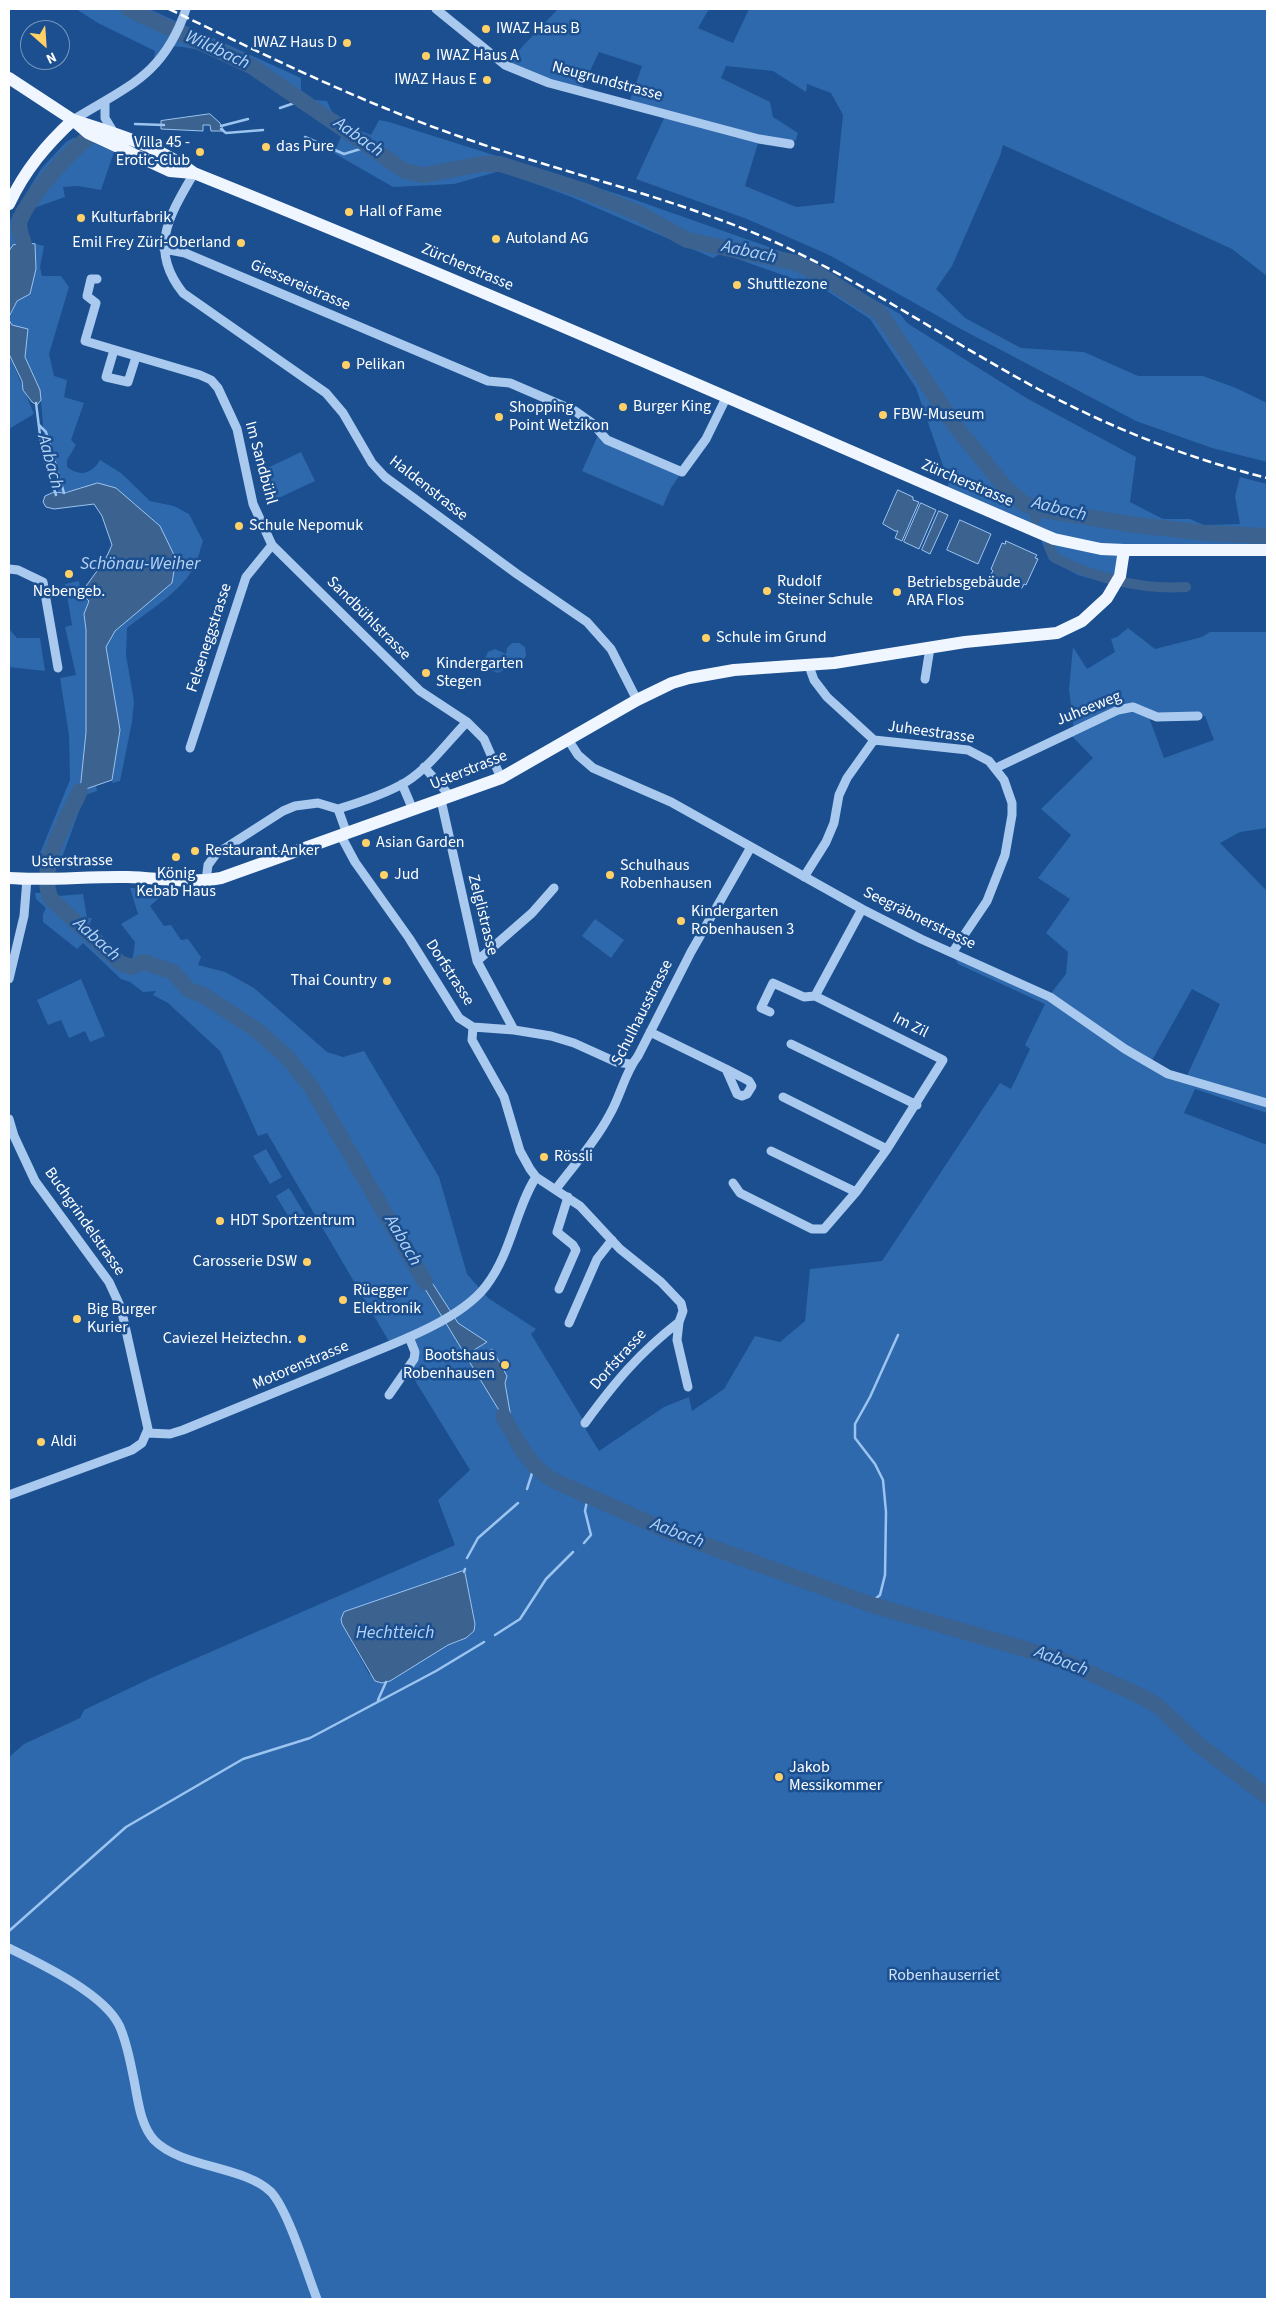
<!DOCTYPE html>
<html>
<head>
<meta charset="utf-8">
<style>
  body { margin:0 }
  #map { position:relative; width:1276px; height:2308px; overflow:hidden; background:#1b4f8f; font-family:"Source Sans 3",sans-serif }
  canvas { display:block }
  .frame { position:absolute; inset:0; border:10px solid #fff; pointer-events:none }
  .north { position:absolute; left:20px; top:20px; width:50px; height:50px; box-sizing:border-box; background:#1b4f8f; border:1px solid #7695bc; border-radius:50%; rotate:154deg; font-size:14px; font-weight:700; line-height:20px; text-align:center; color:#fff }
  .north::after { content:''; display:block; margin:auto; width:18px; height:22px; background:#ffd166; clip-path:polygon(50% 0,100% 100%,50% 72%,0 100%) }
</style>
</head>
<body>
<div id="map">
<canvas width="1276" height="2308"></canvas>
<div class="frame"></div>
<div class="north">N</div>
</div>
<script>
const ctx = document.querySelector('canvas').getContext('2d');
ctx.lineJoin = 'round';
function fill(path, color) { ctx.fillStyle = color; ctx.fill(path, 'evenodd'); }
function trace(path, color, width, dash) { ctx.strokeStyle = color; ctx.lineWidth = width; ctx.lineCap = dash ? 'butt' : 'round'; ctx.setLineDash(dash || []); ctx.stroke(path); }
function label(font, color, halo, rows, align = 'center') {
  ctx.font = font + ' "Source Sans 3",sans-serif'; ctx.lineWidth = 5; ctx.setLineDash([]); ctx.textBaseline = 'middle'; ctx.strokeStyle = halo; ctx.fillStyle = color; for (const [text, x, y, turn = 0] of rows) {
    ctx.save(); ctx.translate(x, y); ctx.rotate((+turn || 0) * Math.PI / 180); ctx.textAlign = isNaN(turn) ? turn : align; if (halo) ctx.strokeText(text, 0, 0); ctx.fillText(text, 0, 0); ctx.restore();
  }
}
fill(new Path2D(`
  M76 9H149L301 78V90L315 100 327 101 332 112 346 120V125L371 135 379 120 389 122 627 197 800 258 900 314 907 323 1028 399 1136 457 1130 502 1163 519H1190L1204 525 1240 524 1235 496 1240 477 1267 484V550H1124L1116 586 1078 575 1049 560 1038 532 944 492 949 483 916 388 870 319 827 291 721 253 713 258 569 196 500 171 454 184 393 187 334 153 341 137C291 95 237 49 170 46L153 68 155 51 98 23Z
  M558 9H709L698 28 733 43 749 9H1267V276L1232 249 1003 145 1000 156 952 266 936 289 965 318 1021 348 1084 352 1138 376H1203L1236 388 1267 403V462L1212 448 1136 421 959 328 829 255 747 219 636 179 666 114 629 103 642 66 599 52 581 90 505 65ZM726 66 773 71 806 92 807 84 831 93 843 115 834 203 796 207 745 186 759 140 790 144 796 140 798 133 773 117 770 102 721 78Z
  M73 138H83L114 152 101 190 78 186 63 187 65 197 28 210 26 216 28 231 25 233 28 242 44 246 40 267 42 276H61L69 287 49 354 54 376 67 380 64 397 84 403 71 440 76 445 67 460V467C80 477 92 474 100 460L121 473 150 501 174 506 189 514 203 541C200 550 198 559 194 567 181 592 148 611 127 628L126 655 134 701 132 722 120 781 112 783 120 730 106 647 115 631 171 583 176 559 75 490 59 493 46 457 40 390 25 357 28 329 12 325 9 320 17 301 30 294 36 269 24 244 13 245 9 251V223L14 213 41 169 66 142Z
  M9 354 34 414 9 429Z
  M599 433 682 472 671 488 663 506 582 471Z
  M301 452 315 481 270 502 257 473Z
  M79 581 81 593 89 600 84 614 86 630V732L80 791 96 785 97 791 85 795 58 868H34L70 780 69 735 60 678 76 675 65 627 72 625 65 584Z
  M9 623V629L17 638H40L45 671 9 667Z
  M1128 628 1155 649 1202 637 1210 632H1267V828L1240 832 1220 843 1267 891V1113L1195 1089 1184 1113 1267 1145V2299H9V1757L24 1744 80 1718 84 1710 151 1678 455 1545 438 1500 470 1470 408 1369 414 1359 409 1337 391 1345 267 1133 258 1136 220 1051 168 1003 153 995 156 991 143 992 130 982 121 979 83 943 77 949 43 922V914L46 908 36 899 35 893H56L58 896 83 894 87 918H92L88 928 127 964 133 957 135 942 121 924 138 914 130 888 169 889 150 906 164 926 171 925 181 940 188 939 201 957 198 965 225 972 254 988 327 1052 343 1057 364 1051 439 1177 467 1274 488 1298 536 1329 531 1334 585 1423 586 1430 599 1451 664 1407 689 1397 692 1411 724 1389 755 1336 780 1342 805 1321 810 1269 882 1261 1000 1083 1011 1089 1030 1049 1025 1045 1045 1004 958 964 952 953 1049 996 1066 974 1068 952 1046 933 1070 899 1038 878 1071 835 1041 809 1093 758 1069 733 1074 731 1069 689 1073 647 1087 669 1115 652 1111 639 1117 637ZM1147 712 1157 717 1205 716 1214 740 1164 758ZM1192 989 1220 1004 1185 1080 1150 1064ZM463 1571 465 1573 471 1606V1634L460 1641 448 1645 386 1682 369 1674 342 1624 341 1619 344 1612Z
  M512 643H519L525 647 526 656 522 661 516 663 508 659 505 669 498 673 487 669 483 662 488 652 495 649 506 654 507 648Z
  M595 919 624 940 611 958 582 936Z
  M81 979 105 1036 90 1042 85 1031 69 1038 61 1020 48 1025 37 1000Z
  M266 1149 282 1177 270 1184 253 1156Z
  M289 1188 306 1216 293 1224 276 1196Z`), '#2e69ad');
const water = new Path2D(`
  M210 114 220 123 224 131H211L210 125H203V131L161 129V121Z
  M35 244 36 269 30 294 17 301 9 317V251L13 245Z
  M9 320 12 325 28 329 25 357 40 390 41 400 37 405 32 402 23 390 22 381 9 354Z
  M98 483 116 488 160 526 176 559 172 583 115 631 106 647 120 730 112 780 80 791 86 732V630L84 614 89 601 81 593 105 560 112 545 102 516 94 504 54 509 46 507 43 502 45 496 54 492 64 493Z
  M898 490 913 497V500L919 502 902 541 895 538 898 531H895L883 524Z
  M921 503 936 510 919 549 904 542Z
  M939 511 948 515 930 554 922 550Z
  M960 520 991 534 978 564 947 550Z
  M1006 541 1037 555 1035 558 1038 559 1026 585 1024 584 1022 588 1012 586V584L1000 579 999 581 991 574 993 571 991 569 1002 543 1005 544Z
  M414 1263 422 1267 458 1323 487 1342 474 1350 477 1357 492 1349 507 1376 505 1383 514 1435 416 1274Z
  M463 1571 465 1573 475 1624 474 1631 466 1638 448 1645 390 1681 382 1683 375 1681 342 1624 341 1619 344 1612Z`);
fill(water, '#3c6290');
trace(water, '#9cc4f0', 1);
trace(new Path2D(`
  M280 108 303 100
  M135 124 164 125
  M221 126 248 119
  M221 129 226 133 263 130
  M305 137 344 154 370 146
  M36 403 42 451 56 495
  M39 425 46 432 64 493
  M527 1489 534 1467
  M584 1543 591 1535 585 1511 588 1496
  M467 1558 478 1538 518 1503
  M464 1572 465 1569
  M869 1604 880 1595 885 1575 886 1512 883 1480 875 1464 855 1438V1424L870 1397 898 1335
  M495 1635 520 1619 546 1579 573 1552
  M378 1700 386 1682
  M9 1931 126 1827 243 1759 310 1738 436 1671 484 1642`), '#9cc4f0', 2.5);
trace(new Path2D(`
  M1031 507 1036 519
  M1049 547 1055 558C1096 578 1139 590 1186 587`), '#3c6290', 10);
trace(new Path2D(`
  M128 9 251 66 405 171 424 175 482 164H500L585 191 640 214 687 240 797 263 820 275 880 313 956 427 1005 487 1023 503 1038 509 1135 525 1206 533 1267 536
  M24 244C22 238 19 230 19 225 20 207 70 150 86 140
  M80 791C67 820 36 867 51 899L120 963 131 967 144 962 173 972 189 990 203 995 258 1031 287 1057 312 1088 425 1282
  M503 1416C518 1442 529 1468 557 1482L672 1533 869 1604 1059 1659 1143 1697 1158 1706 1199 1745 1267 1796`), '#3c6290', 16);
trace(new Path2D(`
  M436 9 505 65 549 83 759 139 790 144
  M105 101V118L114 133
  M73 120C128 86 164 75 186 9
  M194 173C169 216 148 249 183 293L326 393 343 413 372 463 385 477 517 574 587 622 611 649 637 700
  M164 249 185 253 488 381 510 383 575 411 592 423 607 440 682 472 706 439 726 398
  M97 279H91L87 296 96 303 85 341 200 375 211 380 218 388 237 429 253 504 272 545 420 691 467 722 484 739 501 778
  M114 350 106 377 128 382 136 357
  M9 569 18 570 43 582 58 668
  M809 666 814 680 827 697 874 740 968 750 989 761 1004 780 1012 803V815L1005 855 987 901 952 953
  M925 679 930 648
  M569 741 578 755 593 768 671 802 862 909 921 939 1050 997 1125 1049 1168 1074 1267 1103
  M190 748 246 577 272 545
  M424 767 451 797
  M996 768 1118 710 1133 707 1157 717 1198 716
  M402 784 413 810
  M441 800 477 961 514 1030
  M338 809C361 802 386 794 406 782 430 767 448 741 467 722
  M341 836 355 862 409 938 459 1018 473 1027 514 1030 551 1036 574 1043 616 1062 630 1064
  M804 877 826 842 834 823 839 795 847 778 874 740
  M206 881 208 865 216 854 283 811 295 806 318 803 338 809 347 834
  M477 961 532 913 554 888
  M9 979 24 916 27 879
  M770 1012 761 1008 773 983 804 997 815 996
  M473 1027 472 1040 504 1097 520 1151 530 1169 536 1177 580 1206 620 1249 661 1282 681 1303 683 1311 679 1322 677 1340 688 1387
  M650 1032 726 1069 737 1094 742 1096 747 1094 752 1086 749 1081 726 1069
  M791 1044 917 1105
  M783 1097 887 1149
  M9 1119 14 1136 35 1181 109 1282 121 1308 148 1429 142 1443 132 1450 9 1495
  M771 1151 856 1192
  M733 1183 740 1193 812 1229H824L856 1192 887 1149 943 1060 815 996 862 909
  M556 1189C574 1165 596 1141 610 1114 621 1095 625 1072 638 1056L691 952 751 847
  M559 1289 576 1250 573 1245 557 1232 568 1197
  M569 1323 597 1259 612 1240
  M389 1395 414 1359 415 1352 409 1337
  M585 1423C615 1382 639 1353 679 1322
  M147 1433 170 1434 183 1430C235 1409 286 1388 337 1367 381 1348 457 1324 486 1286 512 1252 515 1210 536 1177
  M9 1948C41 1964 103 1993 119 2025 127 2042 130 2061 134 2080 138 2100 140 2124 154 2140 181 2168 245 2166 271 2192 288 2210 307 2273 317 2299`), '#a9c9ee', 9);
trace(new Path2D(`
  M9 78 73 120 88 133 170 171 193 173
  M73 120C114 133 159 146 194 173 483 289 768 416 1054 539L1101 549 1124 550H1267
  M9 204C25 170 46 145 73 120
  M9 878C49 881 88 876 128 877 160 878 189 884 221 878L501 778 637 700 672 683 689 678 734 670 834 663 965 642 1057 633 1082 621 1107 598 1120 576 1124 550`), '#f0f6ff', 12);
trace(new Path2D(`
  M169 9C265 55 360 102 461 137 565 174 674 197 775 242 867 284 949 341 1038 389 1111 428 1187 458 1267 478`), '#fff', 2.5, [9, 4]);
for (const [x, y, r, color] of [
  [486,29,5,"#ffd166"],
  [347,43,5,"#ffd166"],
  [426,56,5,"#ffd166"],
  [487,80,5,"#ffd166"],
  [266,147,5,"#ffd166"],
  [200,152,5,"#ffd166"],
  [349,212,5,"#ffd166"],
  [81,218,5,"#ffd166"],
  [496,239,5,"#ffd166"],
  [241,243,5,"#ffd166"],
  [737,285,5,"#ffd166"],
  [346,365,5,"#ffd166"],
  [623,407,5,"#ffd166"],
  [883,415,5,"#ffd166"],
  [499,417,5,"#ffd166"],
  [239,526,5,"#ffd166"],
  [69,574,5,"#ffd166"],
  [767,591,5,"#ffd166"],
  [897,592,5,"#ffd166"],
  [706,638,5,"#ffd166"],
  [426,673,5,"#ffd166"],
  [366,843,5,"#ffd166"],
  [195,851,5,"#ffd166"],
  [176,857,5,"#ffd166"],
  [384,875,5,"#ffd166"],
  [610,875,5,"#ffd166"],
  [681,921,5,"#ffd166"],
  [387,981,5,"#ffd166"],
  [544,1157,5,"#ffd166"],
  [220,1221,5,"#ffd166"],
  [307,1262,5,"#ffd166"],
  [343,1300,5,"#ffd166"],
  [77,1319,5,"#ffd166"],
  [302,1339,5,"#ffd166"],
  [505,1365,5,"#ffd166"],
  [41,1442,5,"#ffd166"],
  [779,1777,5,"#ffd166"]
]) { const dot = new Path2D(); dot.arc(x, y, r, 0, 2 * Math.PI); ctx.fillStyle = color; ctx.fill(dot); trace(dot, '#1b4f8f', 2); }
label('16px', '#fff', '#1b4f8f', [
  ["IWAZ Haus B",496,29],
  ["IWAZ Haus D",337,43,"right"],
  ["IWAZ Haus A",436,56],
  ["IWAZ Haus E",477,80,"right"],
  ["Villa 45 -",190,143,"right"],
  ["Erotic-Club",190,161,"right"],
  ["das Pure",276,147],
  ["Hall of Fame",359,212],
  ["Kulturfabrik",91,218],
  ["Autoland AG",506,239],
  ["Emil Frey Züri-Oberland",231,243,"right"],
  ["Shuttlezone",747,285],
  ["Pelikan",356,365],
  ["Burger King",633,407],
  ["Shopping",509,408],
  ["Point Wetzikon",509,426],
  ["FBW-Museum",893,415],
  ["Schule Nepomuk",249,526],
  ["Rudolf",777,582],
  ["Steiner Schule",777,600],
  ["Betriebsgebäude",907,583],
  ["ARA Flos",907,601],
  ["Nebengeb.",69,592,"center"],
  ["Schule im Grund",716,638],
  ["Kindergarten",436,664],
  ["Stegen",436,682],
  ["Asian Garden",376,843],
  ["Restaurant Anker",205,851],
  ["Schulhaus",620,866],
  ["Robenhausen",620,884],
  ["König",176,874,"center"],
  ["Kebab Haus",176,892,"center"],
  ["Jud",394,875],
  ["Kindergarten",691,912],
  ["Robenhausen 3",691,930],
  ["Thai Country",377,981,"right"],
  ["Rössli",554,1157],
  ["HDT Sportzentrum",230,1221],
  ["Carosserie DSW",297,1262,"right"],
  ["Rüegger",353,1291],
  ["Elektronik",353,1309],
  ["Big Burger",87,1310],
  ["Kurier",87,1328],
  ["Caviezel Heiztechn.",292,1339,"right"],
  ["Bootshaus",495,1356,"right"],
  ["Robenhausen",495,1374,"right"],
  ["Aldi",51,1442],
  ["Jakob",789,1768],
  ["Messikommer",789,1786]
], 'left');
label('16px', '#fff', '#1b4f8f', [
  ["Neugrundstrasse",607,82,15],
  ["Zürcherstrasse",467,268,23],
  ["Giessereistrasse",300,286,23],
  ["Im Sandbühl",260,463,75],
  ["Zürcherstrasse",967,484,23],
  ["Haldenstrasse",428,489,38],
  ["Sandbühlstrasse",368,619,45],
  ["Felseneggstrasse",210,638,-72],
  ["Juheeweg",1089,709,-22],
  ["Juheestrasse",931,733,8],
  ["Usterstrasse",469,771,-22],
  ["Usterstrasse",72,862,-1],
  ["Zelglistrasse",482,915,76],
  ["Seegräbnerstrasse",919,919,26],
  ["Dorfstrasse",449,973,57],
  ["Schulhausstrasse",643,1013,-63],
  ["Im Zil",910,1026,27],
  ["Buchgrindelstrasse",84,1222,55],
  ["Dorfstrasse",619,1360,-48],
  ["Motorenstrasse",301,1366,-23]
]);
label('16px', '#cfe3fa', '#1b4f8f', [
  ["Robenhauserriet",944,1976]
]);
label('italic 18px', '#b5d3f5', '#1b4f8f', [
  ["Wildbach",217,51,25],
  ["Aabach",358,138,35],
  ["Aabach",749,253,12],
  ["Aabach",49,462,75],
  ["Aabach",1059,510,14],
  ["Schönau-Weiher",140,565],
  ["Aabach",96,940,42],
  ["Aabach",402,1241,60],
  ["Aabach",677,1534,21],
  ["Hechtteich",395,1634],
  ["Aabach",1061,1662,21]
]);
</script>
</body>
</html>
